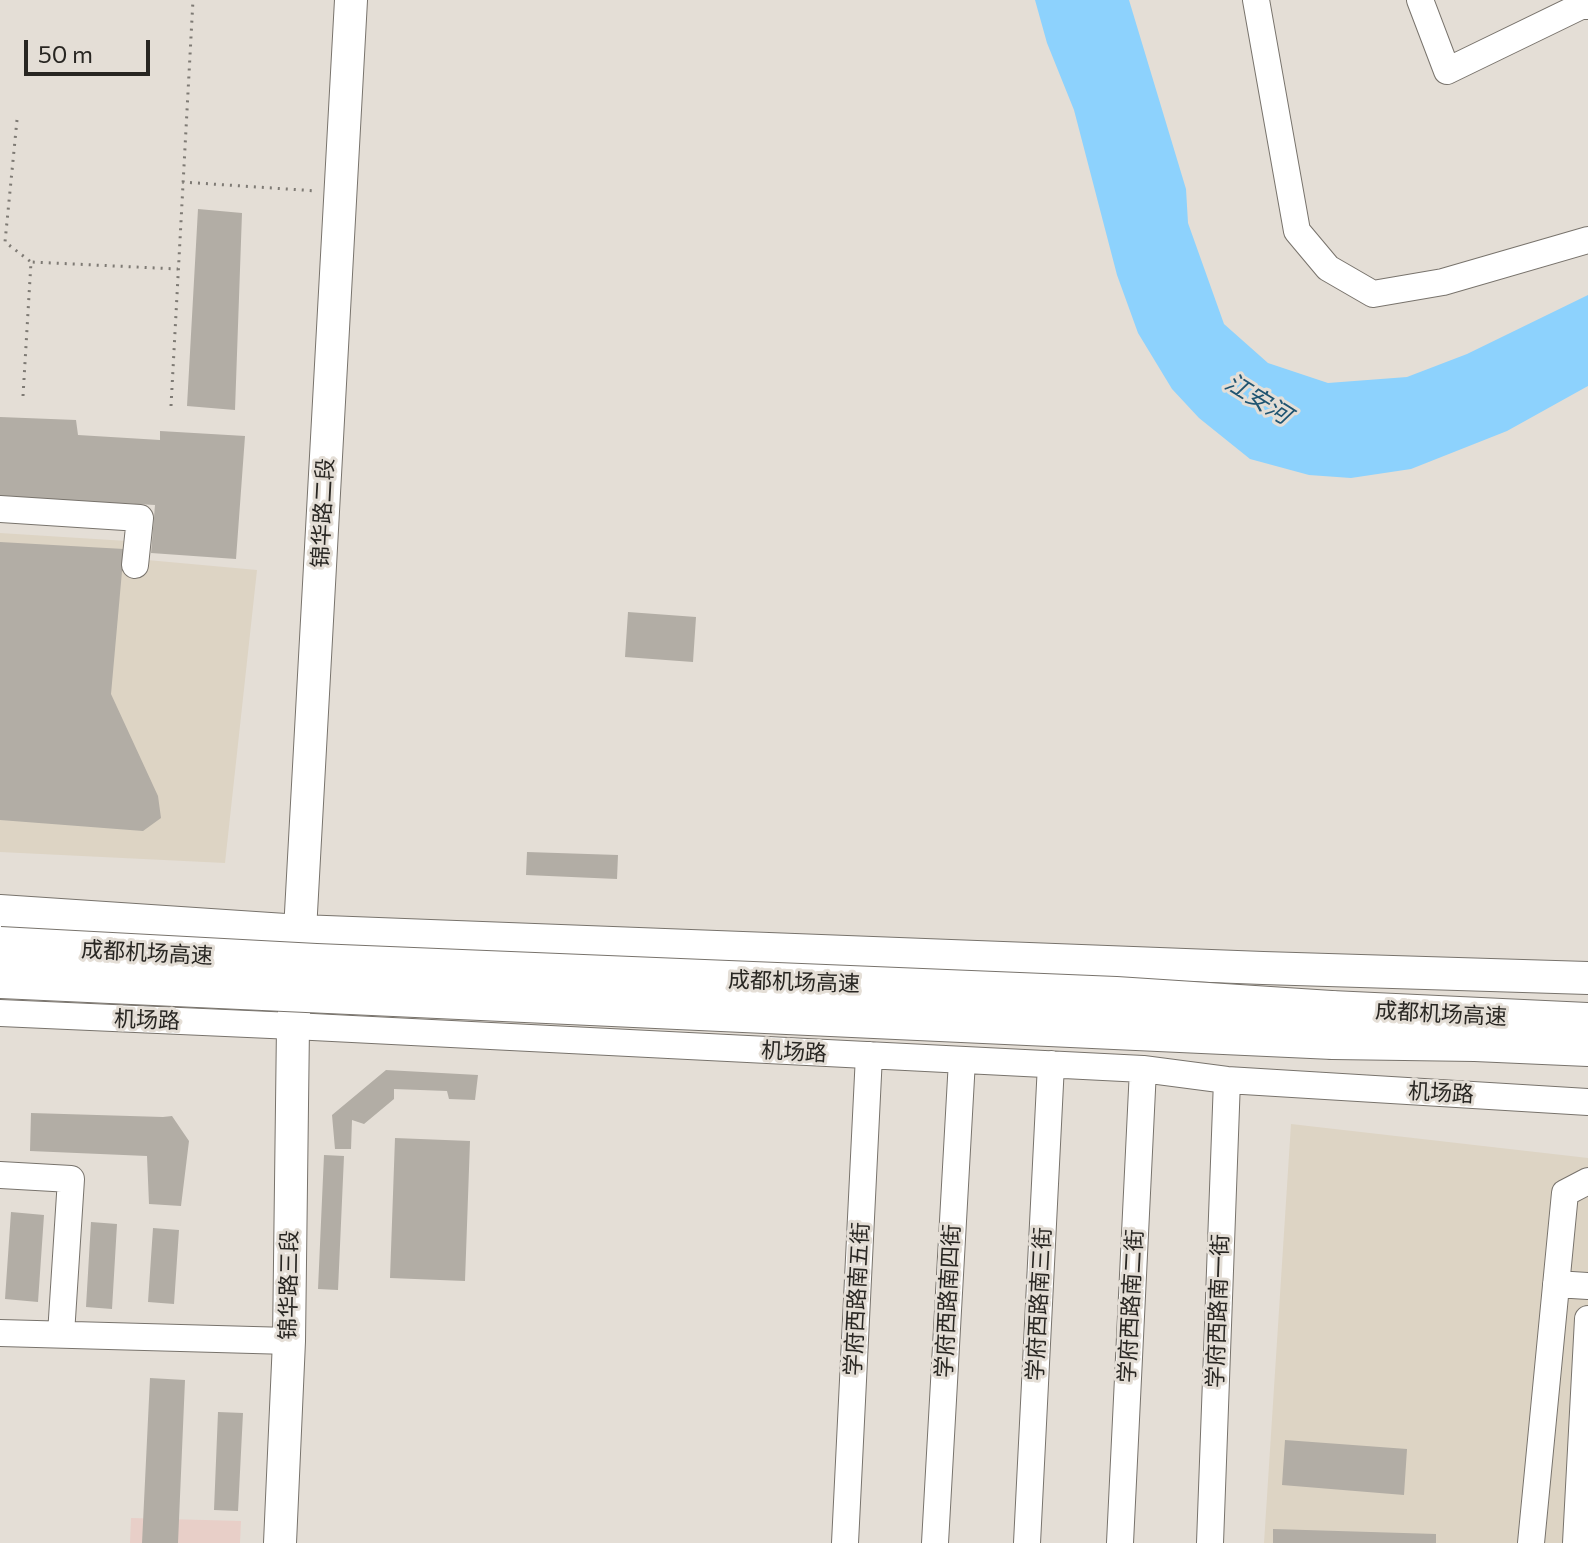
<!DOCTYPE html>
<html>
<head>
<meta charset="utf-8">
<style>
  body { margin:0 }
  #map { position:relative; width:1588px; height:1543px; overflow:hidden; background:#e4ded6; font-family:Commissioner,sans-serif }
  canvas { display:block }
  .scale { position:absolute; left:24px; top:40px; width:126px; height:36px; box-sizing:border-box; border:4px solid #282622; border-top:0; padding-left:10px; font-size:24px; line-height:28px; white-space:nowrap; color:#282622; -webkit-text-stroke:6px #e4ded6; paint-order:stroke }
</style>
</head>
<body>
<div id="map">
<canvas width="1588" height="1543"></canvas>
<div class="scale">50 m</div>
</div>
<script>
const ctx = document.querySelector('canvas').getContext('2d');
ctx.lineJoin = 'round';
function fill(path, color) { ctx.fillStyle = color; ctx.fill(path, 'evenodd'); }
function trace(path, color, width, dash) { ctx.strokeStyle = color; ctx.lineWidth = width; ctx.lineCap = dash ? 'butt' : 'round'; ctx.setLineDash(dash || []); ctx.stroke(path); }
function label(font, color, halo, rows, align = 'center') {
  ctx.font = font + ' Commissioner,"Noto Sans SC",sans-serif'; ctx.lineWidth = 6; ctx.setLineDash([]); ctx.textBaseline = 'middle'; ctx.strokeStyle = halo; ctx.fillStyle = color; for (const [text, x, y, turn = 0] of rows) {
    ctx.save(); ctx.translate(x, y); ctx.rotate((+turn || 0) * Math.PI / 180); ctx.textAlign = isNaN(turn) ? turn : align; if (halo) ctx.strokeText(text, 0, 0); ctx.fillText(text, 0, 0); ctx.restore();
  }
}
fill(new Path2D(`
  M0 533 127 541 136 559 257 570 225 863 0 852Z
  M1291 1124 1588 1158V1543H1264Z`), '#ddd4c4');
fill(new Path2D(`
  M131 1518 241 1521 240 1543H130Z`), '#e8cfc8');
fill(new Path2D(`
  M1035 0H1129L1186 189 1188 223 1224 324 1268 363 1328 383 1407 377 1467 354 1588 295V386L1507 431 1411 469 1351 478 1309 475 1250 459 1199 418 1172 389 1138 333 1117 275 1074 110 1047 43Z`), '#8dd2fd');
fill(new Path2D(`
  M198 209 242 213 235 410 187 406Z
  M0 417 76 420 78 435 160 440V431L245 436 236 559 151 553 155 505 0 497Z
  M0 542 124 549 111 694 158 796 161 818 143 831 0 820Z
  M628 612 696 617 693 662 625 657Z
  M527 852 618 855 617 879 526 875Z
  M386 1070 478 1075 475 1100 449 1099 447 1091 394 1089V1099L364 1124 352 1120 351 1149H335L332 1115Z
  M31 1113 163 1117 172 1116 189 1141 181 1206 149 1204 147 1156 30 1151Z
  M395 1138 470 1141 465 1281 390 1278Z
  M324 1155 344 1156 338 1290 318 1289Z
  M11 1212 44 1215 38 1302 5 1299Z
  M91 1222 117 1224 112 1309 86 1307Z
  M153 1228 179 1230 174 1304 148 1302Z
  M150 1378 185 1380 178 1543H142Z
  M218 1412 243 1413 238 1511 214 1510Z
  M1285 1440 1407 1449 1404 1495 1282 1485Z
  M1273 1529 1436 1534V1543H1273Z`), '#b2ada5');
const minor = new Path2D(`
  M1256 0 1297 231 1328 268 1373 294 1443 282 1588 240
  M1420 0 1447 71 1581 6H1588
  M0 509 140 518 135 565
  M0 1013 293 1026 1143 1069 1227 1080 1588 1102
  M0 1175 71 1179 61 1334
  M1556 1284 1588 1286
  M0 1333 289 1341
  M845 1543 869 1055
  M935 1543 962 1060
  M1027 1543 1051 1064
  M1120 1543 1143 1069
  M1210 1543 1227 1080
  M1531 1543 1565 1193 1588 1181
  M1576 1543 1588 1319`);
const major = new Path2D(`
  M0 911 300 931 1263 968 1588 978
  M280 1543 289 1341 293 1026 300 931 351 0`);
const highway = new Path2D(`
  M1331 1009 1588 1021
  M1333 1041 1475 1043 1588 1048`);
trace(minor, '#78736c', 28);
trace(major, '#78736c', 34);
trace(highway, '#78736c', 38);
trace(new Path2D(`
  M17 120 5 242 31 262
  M182 182 317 191
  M23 396 31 262 178 269
  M171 406 193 0`), '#7e7a74', 3, [2, 6]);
trace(minor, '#fff', 26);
trace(major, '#fff', 32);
trace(highway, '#fff', 36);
const highwayBridge = new Path2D(`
  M0 945 316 962 1116 995 1331 1009
  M0 980 1333 1041`);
trace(highwayBridge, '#78736c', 38, []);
trace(highwayBridge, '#fff', 36);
label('22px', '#282622', '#e4ded6', [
  ["锦华路二段",323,513,-87],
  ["成都机场高速",147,953,3],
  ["成都机场高速",794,982,2],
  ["成都机场高速",1441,1014,3],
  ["机场路",147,1020,2],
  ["机场路",794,1052,3],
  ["机场路",1441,1093,3],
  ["锦华路三段",289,1285,-89],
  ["学府西路南五街",857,1299,-87],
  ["学府西路南四街",948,1301,-87],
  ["学府西路南三街",1039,1304,-87],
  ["学府西路南二街",1131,1306,-87],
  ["学府西路南一街",1218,1311,-88]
]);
label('italic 24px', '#1f5471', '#e4ded6', [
  ["江安河",1258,399,32]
]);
</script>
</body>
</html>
